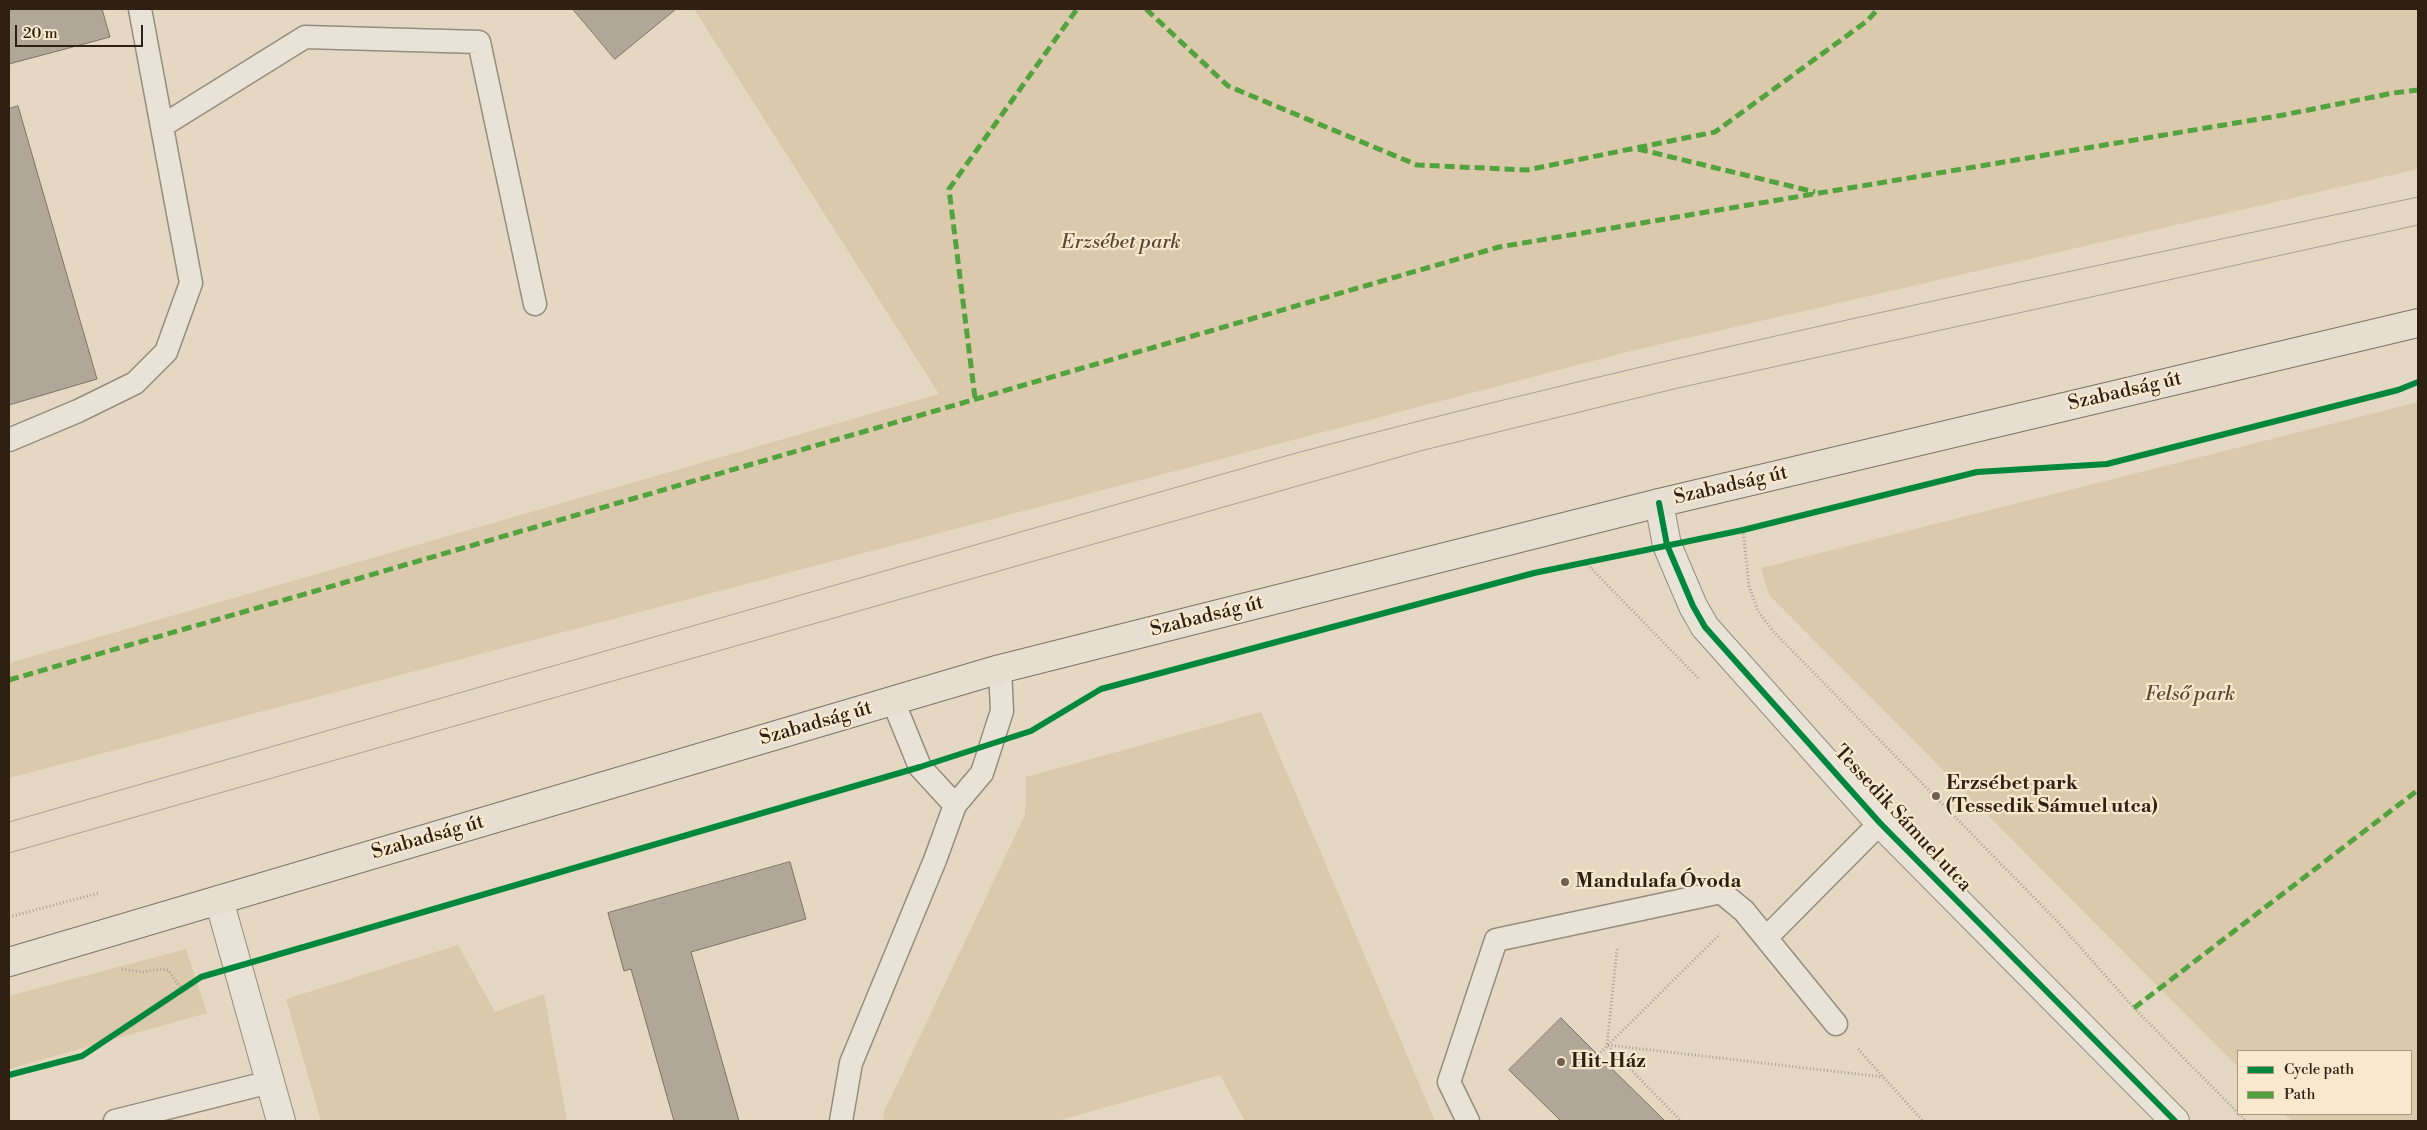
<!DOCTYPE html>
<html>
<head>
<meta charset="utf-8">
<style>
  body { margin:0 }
  #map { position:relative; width:2427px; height:1130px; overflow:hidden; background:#e5d8c2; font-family:"Libre Bodoni",serif }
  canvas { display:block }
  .frame { position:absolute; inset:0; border:10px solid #2f2014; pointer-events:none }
  .legend { position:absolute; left:2237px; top:1050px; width:175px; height:65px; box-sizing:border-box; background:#f7e8ce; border:1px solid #a79884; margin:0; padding:6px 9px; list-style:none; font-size:15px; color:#2f2014 }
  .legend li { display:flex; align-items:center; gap:10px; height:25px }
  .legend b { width:25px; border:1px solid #a79884 }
  .scale { position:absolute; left:15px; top:25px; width:128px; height:22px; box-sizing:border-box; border:2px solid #2f2014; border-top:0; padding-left:6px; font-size:15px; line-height:18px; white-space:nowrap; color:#2f2014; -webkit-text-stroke:4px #f7e8ce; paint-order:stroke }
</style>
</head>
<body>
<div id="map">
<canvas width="2427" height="1130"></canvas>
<div class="frame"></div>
<ul class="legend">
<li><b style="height:6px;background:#00873e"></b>Cycle path</li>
<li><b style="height:6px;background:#52a23f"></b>Path</li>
</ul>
<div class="scale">20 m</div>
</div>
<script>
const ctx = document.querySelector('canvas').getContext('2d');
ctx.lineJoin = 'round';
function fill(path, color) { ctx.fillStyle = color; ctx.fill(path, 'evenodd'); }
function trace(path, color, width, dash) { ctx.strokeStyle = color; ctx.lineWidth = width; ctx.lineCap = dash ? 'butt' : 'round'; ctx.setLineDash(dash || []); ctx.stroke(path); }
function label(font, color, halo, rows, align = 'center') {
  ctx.font = font + ' "Libre Bodoni",serif'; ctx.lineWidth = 4.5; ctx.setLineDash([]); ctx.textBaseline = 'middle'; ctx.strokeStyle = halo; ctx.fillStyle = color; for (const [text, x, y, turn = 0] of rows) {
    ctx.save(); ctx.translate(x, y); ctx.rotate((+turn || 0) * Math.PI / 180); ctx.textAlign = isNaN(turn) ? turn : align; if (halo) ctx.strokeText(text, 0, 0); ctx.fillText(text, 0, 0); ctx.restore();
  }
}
fill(new Path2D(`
  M694 9H2418V169L1631 351 9 778V663L939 394Z
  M2418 402V1121H2292L2284 1114H2411V1051H2238V1067L1769 595 1761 568Z
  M1261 712 1435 1121H1245L1220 1075 1057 1121H884L883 1114 1025 815 1026 777Z
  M458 945 495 1012 544 994 567 1121H321L286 999Z
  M186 949 207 1013 9 1069V996Z`), '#dbc9ab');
const building = new Path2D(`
  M9 9H102L110 37 9 64Z
  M573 9H676L615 59Z
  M18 106 97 379 9 405V109Z
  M790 862 806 919 691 952 739 1121H674L631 969 624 971 608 913Z
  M1561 1018 1598 1055 1665 1121H1561L1509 1070Z`);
fill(building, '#b1a798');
trace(building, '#7c7367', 1);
const service = new Path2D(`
  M162 126 305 37 479 42 535 304
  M9 440 78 411 135 383 166 352 191 283 140 9
  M893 701 920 767 955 805
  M1766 938 1880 823
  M115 1121 270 1082
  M841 1121 851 1063 935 860 955 805 982 773 1002 711 1000 669
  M1468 1121 1449 1082 1496 940 1721 892 1744 911 1836 1024`);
const minor = new Path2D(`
  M1659 503 1667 545 1693 606 1705 627 1880 823 2175 1121
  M219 900 281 1121`);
const primary = new Path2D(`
  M9 962 1000 669 1659 503 2418 323`);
trace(service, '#958c7f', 25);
trace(minor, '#958c7f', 30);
trace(primary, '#7c7367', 30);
trace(new Path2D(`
  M1743 530 1749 586 1758 611 1773 631 2057 921 2134 1008 2238 1113
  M1585 562 1698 678
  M9 917 99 893
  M1617 949 1607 1045 1681 1121
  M122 969 143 972 160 969 168 970 182 989
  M1608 1045 1883 1077
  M1858 1049 1923 1121
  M1598 1055 1720 934
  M2239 1114 2246 1121`), '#a7a097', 3, [1, 2.5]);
trace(service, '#e9e2d7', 22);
trace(minor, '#e9e2d7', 28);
trace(primary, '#e5ded1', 28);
trace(new Path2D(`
  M9 822 1289 455C1662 355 2041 278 2418 197
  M9 853 1424 450 1678 388 2418 225`), '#a7a097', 1);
trace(new Path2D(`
  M1146 9 1228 86 1417 165 1527 170 1715 132 1867 21 1878 9
  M1638 149 1815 192
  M975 398 949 189 1077 9
  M9 680 1499 247 2283 115 2393 93 2418 90
  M2134 1008 2418 790`), '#52a23f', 5, [10, 5]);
trace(new Path2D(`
  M1659 503 1667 545 1693 606 1705 627 1880 823 2175 1121
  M9 1075 82 1056 201 977 920 767 1031 731 1101 689 1534 573 1743 530 1977 472 2107 464 2398 390 2418 382`), '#00873e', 6);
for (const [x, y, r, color] of [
  [1936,796,5,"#6f6051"],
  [1565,882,5,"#6f6051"],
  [1561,1062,5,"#6f6051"]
]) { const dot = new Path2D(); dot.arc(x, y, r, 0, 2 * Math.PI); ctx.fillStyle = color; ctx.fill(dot); trace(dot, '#f7e8ce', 2); }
label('italic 20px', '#584735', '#f7e8ce', [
  ["Erzsébet park",1121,243],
  ["Felső park",2190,695]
]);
label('20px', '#2f2014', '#f7e8ce', [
  ["Szabadság út",2125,392,-13],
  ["Szabadság út",1731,486,-13],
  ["Szabadság út",1207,617,-14],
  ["Szabadság út",816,724,-16],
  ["Tessedik Sámuel utca",1902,819,47],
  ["Szabadság út",428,838,-16]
]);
label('bold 20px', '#2f2014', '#f7e8ce', [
  ["Erzsébet park",1946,784],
  ["(Tessedik Sámuel utca)",1946,807],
  ["Mandulafa Óvoda",1575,882],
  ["Hit-Ház",1571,1062]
], 'left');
</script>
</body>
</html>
